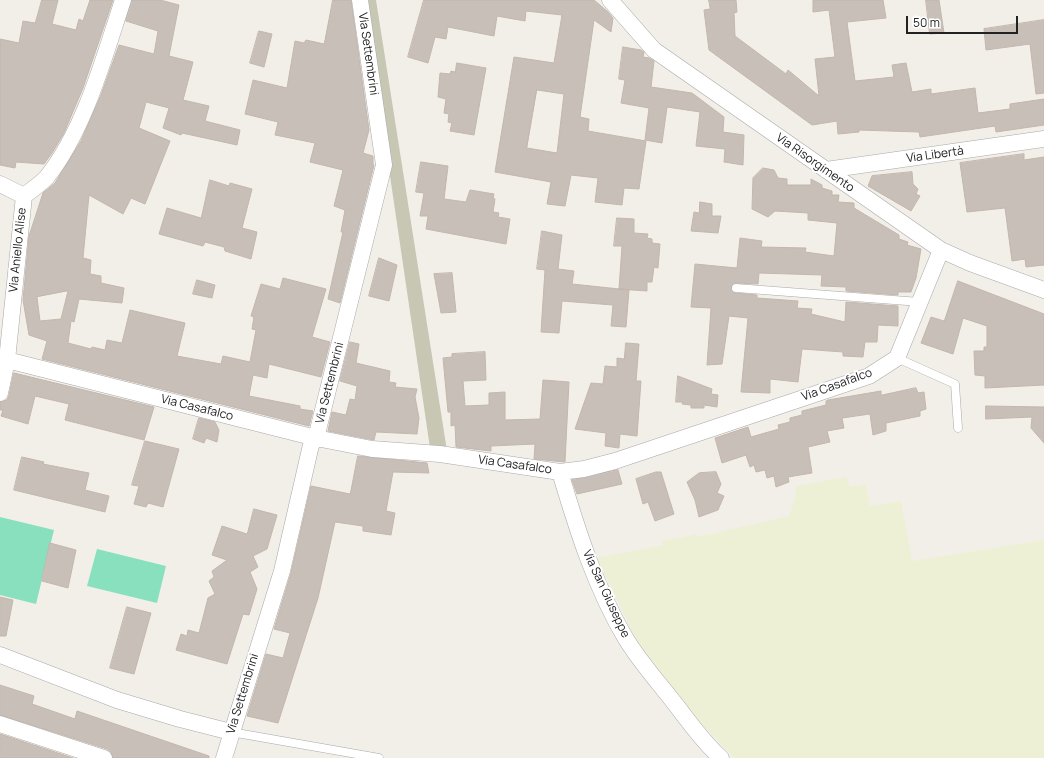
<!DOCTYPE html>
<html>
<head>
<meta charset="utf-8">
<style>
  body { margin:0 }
  #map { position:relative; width:1044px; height:758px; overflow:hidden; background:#f2efe9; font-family:Manrope,sans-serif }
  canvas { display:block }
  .scale { position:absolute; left:906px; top:16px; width:112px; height:18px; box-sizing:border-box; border:2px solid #222; border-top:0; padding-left:5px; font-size:12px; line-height:14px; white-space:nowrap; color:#222; -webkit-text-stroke:3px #fff; paint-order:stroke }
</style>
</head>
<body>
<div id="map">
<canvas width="1044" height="758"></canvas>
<div class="scale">50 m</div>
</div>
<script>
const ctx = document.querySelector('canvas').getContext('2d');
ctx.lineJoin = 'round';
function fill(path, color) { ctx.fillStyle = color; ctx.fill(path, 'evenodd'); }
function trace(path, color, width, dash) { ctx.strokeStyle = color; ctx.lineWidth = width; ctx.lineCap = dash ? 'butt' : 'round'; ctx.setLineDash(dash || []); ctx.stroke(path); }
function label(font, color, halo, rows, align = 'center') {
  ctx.font = font + ' Manrope,sans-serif'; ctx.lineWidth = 4; ctx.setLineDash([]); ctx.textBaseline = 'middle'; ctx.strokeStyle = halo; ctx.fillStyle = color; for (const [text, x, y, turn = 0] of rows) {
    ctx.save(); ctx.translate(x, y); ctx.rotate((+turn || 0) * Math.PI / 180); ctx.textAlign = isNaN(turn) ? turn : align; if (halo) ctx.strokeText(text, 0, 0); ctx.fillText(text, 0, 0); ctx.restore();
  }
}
fill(new Path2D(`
  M362 0H376L447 451 430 448 389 169Z`), '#c7c7b4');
fill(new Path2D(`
  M846 477 850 487 866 484 870 506 901 501 912 561 1044 540V758H735L691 713 636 639 597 558 663 545 662 541 698 534V537L789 516 796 495V486Z`), '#eef0d5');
fill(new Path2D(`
  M0 517 54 530 36 604 0 595Z
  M97 549 166 566 157 603 87 586Z`), '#88e0be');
const building = new Path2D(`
  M42 0H58L52 24 76 30 79 19 83 21 90 0H113L83 88 64 133 52 153 44 164 16 162 15 168 0 165V39L19 43 23 21 35 23Z
  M132 0H160L179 5 169 56 193 62 183 100 209 106 205 121 240 130 237 145 182 133 181 135 163 128 169 108 146 102 139 128 170 141 145 204 131 198 123 214 89 195 83 258 91 260 90 274 101 276V283L124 288 122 303 79 299 74 322 71 321 68 343 91 349 92 347 105 350 107 340 122 343 130 310 185 323 177 356 221 364 223 356 250 362 256 330 252 329 254 317 251 316 261 284 280 289 283 278 326 289 312 337 330 342 321 377 269 364 267 378 253 375 249 396 300 406V409L313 411 309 426 42 359 47 341 29 335 23 300 29 236 43 193 55 183 81 141 101 95 119 45 154 54 158 31 126 21ZM68 291 61 319 40 321 37 297Z
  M333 0H351L369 130 363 153 373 156V164L374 165 340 303 328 299 343 232H341L345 210 334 206 343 170 310 162 315 143 275 135 278 122 245 114 253 80 287 88 295 41 304 43 306 40 324 44Z
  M424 0H594L608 12 613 18 611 32 594 20 580 117 589 119 588 131 646 141 639 189 624 188 622 205 595 202 598 178 571 175 565 206 547 204 551 182 495 172 514 57 554 63 562 15 526 11 525 21 497 16 494 36 448 27 446 39 435 37 428 63 408 57ZM537 90 564 94 557 153 527 148Z
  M709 0H736L737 12 734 13 735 36 786 74 788 70 819 96 815 59 835 57 829 10 813 12V0H883L886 18 847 22 855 81 894 77 892 65 906 63 912 92 931 89V94L975 88 978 113 1010 109V104L1044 99V125L996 132 995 126 920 137 919 132 859 130V132L838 134 837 121 812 125 709 50 704 10 710 9Z
  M926 0H939L944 33 930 34Z
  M1044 20V93L1036 94 1030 44 986 50 984 29Z
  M259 31 272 34 264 67 250 63Z
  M623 47 641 50 644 52 643 57 649 58 654 61 651 87 692 93 724 117 723 132 744 135 743 165 724 162 725 149 696 146 700 112 667 107 662 143 645 140 649 108 621 103 625 80 619 79Z
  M457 63 486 68 474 135 450 131 452 123 448 122 449 114 444 113 446 99 438 97 440 73 450 74 451 71 455 72Z
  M1024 154V160L1044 157V265L1026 267 1025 259 1012 261 1005 208 967 212 960 163Z
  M421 162 448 166 444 199 466 202 470 190 494 194 493 198 495 199 493 212 499 213 498 217 510 219 506 244 426 229 428 216H420L424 193 416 192Z
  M763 168 774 170 778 178 787 179V185H811V179L822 185V188L832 191V195H839L838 202 854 203V208L899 235V239L908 242 907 245 921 249 916 278 911 292H898V295L846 291V287L821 286 822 275 759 273 758 284 736 283 732 285 731 290 735 293 757 295V298L798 301 797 308 812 309 811 314 845 322 846 302 898 306V326L878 325 877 342H865L863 357 843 356V352L802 349 798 382 770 379V393L741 392 748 318 729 316 722 364 707 365 711 308 691 307 695 264 737 268 740 238 762 241 761 247 806 248 805 252 834 256 837 223 808 220V213L775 211 768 217 752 209 753 178Z
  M912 172 913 184 918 189 916 194 920 196 911 211 868 186 872 176Z
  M210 180 229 186 230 183 252 189 242 228 257 232 251 259 225 251 224 247 205 242 203 246 159 234 167 208 201 218Z
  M700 202 712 204V216H721L718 233 691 231 694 212 699 213Z
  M617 218 634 219V233L648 234 647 238 652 239V243L660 244 658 268 654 267 652 282H647V291L619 289 622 246H614Z
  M542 231 562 235 558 269 574 271 572 284 629 290 626 327 611 326 613 305 562 301 559 333 541 332 545 270 537 269Z
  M379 258 397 265 389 301 369 296Z
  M452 273 456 312 441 313 434 274Z
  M197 280 215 285 212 298 193 294Z
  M958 281 1044 314V385L985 388V376L975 375 974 351H984V347H987V326L963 318 953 354 921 343 931 317 944 321Z
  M350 342 359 344 356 363 390 371 389 382 396 383 395 387 417 389 415 397 419 418 417 434 376 432 374 440 328 431 332 412 346 415 350 399 355 400 357 386 340 381Z
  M626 343 639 344 636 381H641L637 436 620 434 619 448 605 446 606 433 575 429 591 383 603 384 605 366 617 367V358L624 359Z
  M485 352 486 380 463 381 465 406 489 405V393L505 392V420L540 419 543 380 569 382 565 462 534 459 535 444 491 446V451L456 447 455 425 451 426V412H448L443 358 452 357V354Z
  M14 373 154 407 144 440 65 420 69 404 35 396 28 424 1 416 3 410H0V402L7 400 9 395Z
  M678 376 712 389 711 394 718 395 717 407 704 405V408H691V405L682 404 683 402H676Z
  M916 388 918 393 924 392 926 409 920 411V416L886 423V431L873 435 870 414 842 418 844 428 827 431 830 442 808 447 812 473 788 477 789 482 776 487 774 476 767 478 765 470 756 472 754 465 750 467 746 455 722 463 715 438 748 427 751 437 779 429 778 425 790 422V418L802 415V411L826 405V401L828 400 881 391V395Z
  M986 406 1044 407V443L1031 428 1032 417 986 419Z
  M199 418 215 422 219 430 217 442 206 438 204 443 193 439Z
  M145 441 179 449 163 507 148 503 146 507 134 504 139 486 132 485Z
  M358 456 427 463 429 473 393 472 386 511 395 513 391 535 363 531V526L335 522 318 598 278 723 247 716 266 654 283 658 290 633 274 629 291 573 311 486 350 494Z
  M22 457 44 462 43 464 89 473 85 490 109 496 105 512 14 490Z
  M618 470 622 484 577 494 572 480Z
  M656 472H661L674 514 655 521 648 502 643 504 636 479Z
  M716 472 721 484 717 493 724 496 718 510 699 517 695 500 687 482 699 473Z
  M254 509 277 515 267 549 253 556 258 567 250 572 257 589 249 615 243 614 227 664 176 650 181 634 187 636 188 630 199 633 208 598 215 594 209 581 214 577 212 571 227 560 212 555 222 526 247 534Z
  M50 543 76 550 68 588 42 581Z
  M0 597 13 600 6 636H0Z
  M127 607 151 613 134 674 110 668Z
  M0 685 34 696 32 704 75 719 77 711 209 756V758H113L111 752 107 749 0 715Z
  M0 734 73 758H0Z`);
fill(building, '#c7bfb8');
trace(building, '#c4b6ab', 1);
const lane = new Path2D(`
  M736 288 920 302
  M897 358 955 384 958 428
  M231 732 379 758`);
const street = new Path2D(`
  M610 0 654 50 941 250 970 263 1044 290
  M826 170 1044 139
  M0 184 24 196
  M7 360 316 438 372 449 440 454 560 472 584 469 615 461 869 376 897 358 941 250
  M0 393 7 360 24 196C31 190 41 184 47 177 85 129 104 57 123 0
  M560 472C577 529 595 587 626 639 640 662 659 683 676 705 690 723 704 743 721 758
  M0 655 117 700 180 719 231 732
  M0 724 104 758
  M224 758 282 571 311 445 316 438 384 165 360 0`);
trace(lane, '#a9a9a9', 9);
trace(street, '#a9a9a9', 17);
trace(lane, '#fff', 8);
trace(street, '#fff', 16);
label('12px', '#222', '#fff', [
  ["Via Settembrini",368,54,82],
  ["Via Libertà",935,155,-8],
  ["Via Risorgimento",815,163,35],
  ["Via Aniello Alise",18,250,-84],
  ["Via Settembrini",330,383,-76],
  ["Via Casafalco",837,385,-20],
  ["Via Casafalco",197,408,14],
  ["Via Casafalco",515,465,8],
  ["Via San Giuseppe",606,594,65],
  ["Via Settembrini",243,694,-73]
]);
</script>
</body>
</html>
